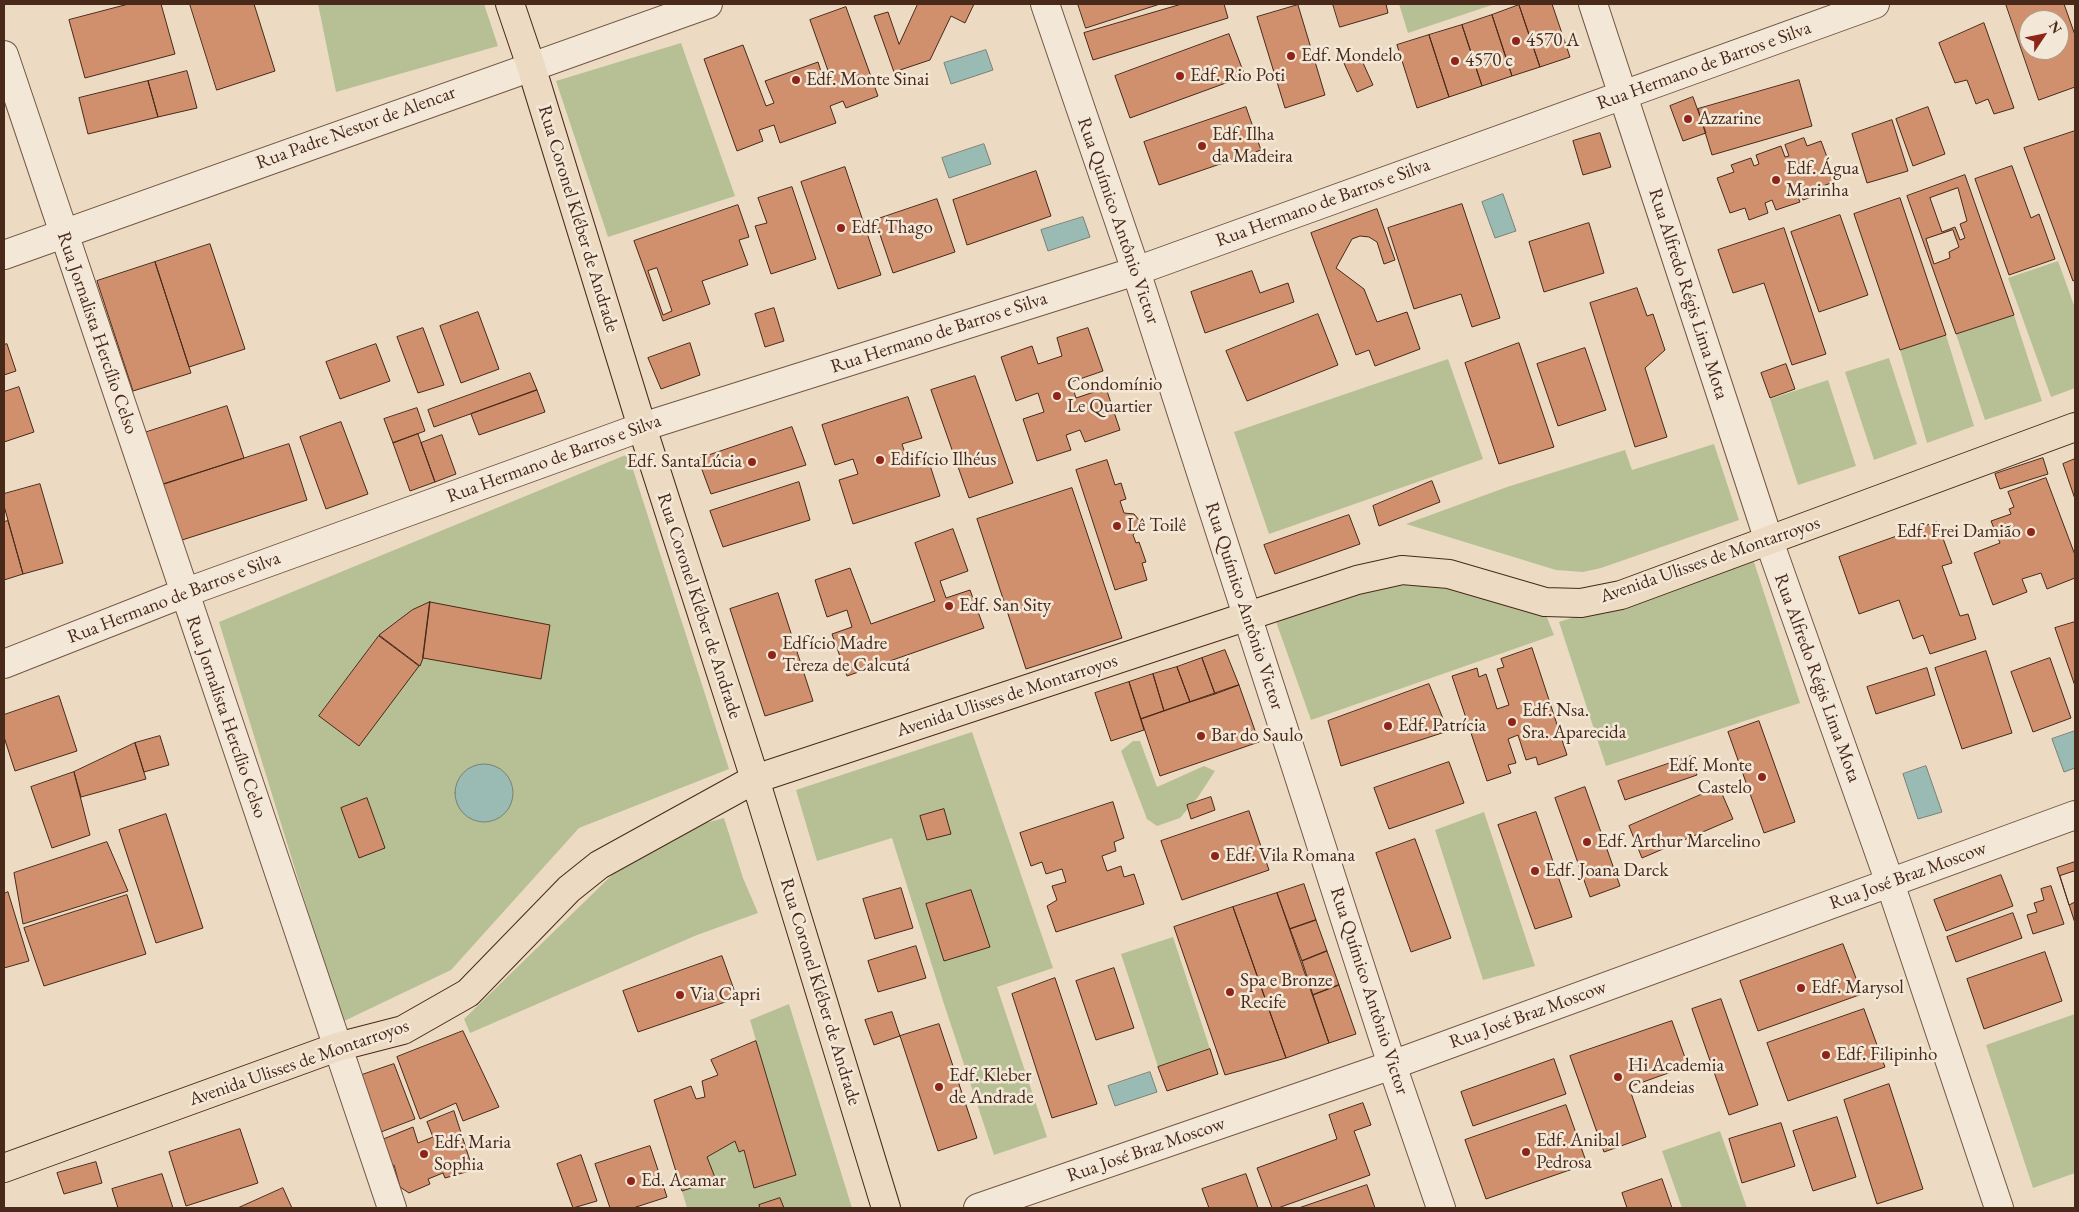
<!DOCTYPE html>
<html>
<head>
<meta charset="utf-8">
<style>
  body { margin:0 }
  #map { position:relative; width:2079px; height:1212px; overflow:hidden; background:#ecdbc2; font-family:"EB Garamond",serif }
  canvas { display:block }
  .frame { position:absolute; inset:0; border:5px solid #492919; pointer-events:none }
  .north { position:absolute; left:2019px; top:10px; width:50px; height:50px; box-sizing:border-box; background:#f3e8d7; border:1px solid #af9c8b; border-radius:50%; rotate:56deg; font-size:14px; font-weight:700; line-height:20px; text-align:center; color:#492919 }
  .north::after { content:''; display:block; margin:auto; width:18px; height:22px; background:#8f2418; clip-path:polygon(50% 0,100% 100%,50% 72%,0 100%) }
</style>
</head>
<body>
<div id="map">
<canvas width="2079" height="1212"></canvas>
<div class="frame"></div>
<div class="north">N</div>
</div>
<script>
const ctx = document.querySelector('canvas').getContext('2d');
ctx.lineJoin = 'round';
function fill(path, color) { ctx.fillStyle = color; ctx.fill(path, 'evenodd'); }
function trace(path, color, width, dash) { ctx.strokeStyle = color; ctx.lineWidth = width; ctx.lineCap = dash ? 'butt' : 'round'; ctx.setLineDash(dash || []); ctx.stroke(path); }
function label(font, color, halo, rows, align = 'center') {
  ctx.font = font + ' "EB Garamond",serif'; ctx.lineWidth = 5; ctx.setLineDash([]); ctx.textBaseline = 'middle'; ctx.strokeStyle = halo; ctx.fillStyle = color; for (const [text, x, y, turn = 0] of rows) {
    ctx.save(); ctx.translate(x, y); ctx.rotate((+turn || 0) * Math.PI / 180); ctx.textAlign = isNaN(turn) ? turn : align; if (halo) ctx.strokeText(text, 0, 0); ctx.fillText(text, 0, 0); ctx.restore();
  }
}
fill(new Path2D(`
  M318 4H484L498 46 336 92Z
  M1399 4H1495L1408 33Z
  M681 43 735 196 608 237 556 81Z
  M2058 261 2075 308V388L2051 397 2008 278Z
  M2014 315 2042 401 1985 420 1956 334Z
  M1946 335 1974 426 1927 443 1900 350Z
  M1889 358 1917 444 1874 460 1845 372Z
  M1448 359 1483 459 1269 534 1234 432Z
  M1828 380 1856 466 1798 485 1770 399Z
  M1714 444 1739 520 1601 568 1583 572 1556 570 1406 524 1507 487 1625 450 1632 470Z
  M628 454 729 769 579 828 451 970 342 1022 219 622Z
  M1753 559 1800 703 1606 766 1559 622Z
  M1420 576 1544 610 1554 635 1311 720 1274 616Z
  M972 732 1053 968 997 987 1047 1137 994 1155 944 1004 892 838 817 861 796 790Z
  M1133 741H1140L1157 787 1204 766 1215 771 1198 797 1180 818 1157 826 1147 819 1121 751Z
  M1484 812 1535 966 1483 980 1435 830Z
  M724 818 743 878 758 913 697 935 470 1033 464 1019 650 838Z
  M1173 937 1210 1049 1158 1067 1121 954Z
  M789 1004 852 1208H687L682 1191 712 1181 707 1157 735 1141 739 1152 744 1150 754 1188 796 1175 750 1020Z
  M2075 1014V1173L2033 1188 1986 1045Z
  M1720 1131 1747 1208H1682L1662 1151Z`), '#b7c094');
const water = new Path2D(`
  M986 50 993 70 951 84 944 63Z
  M984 144 991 164 949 178 942 158Z
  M1503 194 1516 231 1495 238 1482 202Z
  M1083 217 1090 237 1048 251 1041 230Z
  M2075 731V768L2064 772 2052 739Z
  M455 793a29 29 0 1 1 58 0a29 29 0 1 1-58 0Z
  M1926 766 1942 812 1918 819 1903 774Z
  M1150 1072 1157 1092 1115 1106 1108 1086Z`);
fill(water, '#99bbb4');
trace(water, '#798176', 1);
const building = new Path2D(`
  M129 4H161L175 54 85 78 69 20Z
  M190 4H254L275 71 217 90Z
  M918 4H974L965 23 951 16 930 60 894 72 874 16 888 12 899 44Z
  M1078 4H1160L1086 28Z
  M1182 4H1224L1228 18 1093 60 1084 33Z
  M1333 4H1386L1388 13 1340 27Z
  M1524 4H1552L1570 57 1540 67 1519 5Z
  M2006 4H2064L2075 35V87L2039 100ZM2029 20H2059V50H2029Z
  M1298 5 1325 95 1285 108 1257 17Z
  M1519 5 1540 67 1512 76 1492 15Z
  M846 7 878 96 846 108 843 101 830 106 836 123 780 143 774 125 759 130 763 141 737 151 704 59 743 45 766 106 774 103 765 81 818 62 824 81 831 79 810 20Z
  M1492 15 1512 76 1482 86 1462 25Z
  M1984 23 2014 108 1994 114 1988 99 1976 104 1967 80 1955 83 1939 43Z
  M1462 25 1482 86 1449 97 1429 35Z
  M1229 34 1245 76 1130 118 1115 76Z
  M1429 35 1449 97 1417 108 1397 45Z
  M1359 54 1373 85 1357 92 1343 61Z
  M187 71 197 108 158 117 148 81Z
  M1799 80 1812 126 1712 155 1698 109Z
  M148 81 158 117 88 134 79 98Z
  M1693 97 1706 133 1683 141 1670 106Z
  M1246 107 1261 150 1159 185 1144 142Z
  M1928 107 1945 154 1913 166 1896 119Z
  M1892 120 1908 171 1867 183 1852 134Z
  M2075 131V280L2073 281 2024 148Z
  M1600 133 1611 167 1583 175 1573 141Z
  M1804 138 1807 146 1821 141 1836 181 1823 186 1825 192 1803 200 1800 191 1796 192 1800 202 1776 210 1772 200 1765 203 1768 213 1749 220 1745 208 1730 213 1717 178 1734 172 1731 165 1751 158 1754 166 1759 164 1756 155 1781 146 1785 157 1789 156 1785 145Z
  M2012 166 2031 218 2039 214 2055 259 2009 275 1975 179Z
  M845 167 881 275 838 289 801 182Z
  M1036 171 1051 216 967 245 953 200Z
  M1965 175 2014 315 1956 334 1907 196Z
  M792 187 816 259 771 274 755 226 767 223 758 198Z
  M1958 188 1967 221 1960 224 1965 238 1960 240 1955 227 1942 232 1930 198Z
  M1900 198 1946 335 1900 350 1854 214Z
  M937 199 955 252 893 273 875 220Z
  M1462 204 1500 318 1472 327 1461 294 1414 309 1388 228Z
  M738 205 749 237 739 240 748 265 702 281 710 304 663 321 634 241Z
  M1377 209 1395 260 1384 264 1377 242 1369 237 1360 236 1352 239 1336 268 1364 289 1377 322 1407 312 1420 349 1375 366 1369 350 1356 355 1311 233Z
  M1840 215 1868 295 1819 312 1791 232Z
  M1589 223 1604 273 1544 292 1529 242Z
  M1784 228 1826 354 1792 365 1764 283 1733 293 1718 250Z
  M1953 230 1959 247 1949 252 1950 258 1934 264 1926 239Z
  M210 244 245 349 189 367 155 262Z
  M155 262 191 373 133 391 97 281Z
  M657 268 672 311 663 315 648 271Z
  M1252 271 1260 293 1288 283 1294 302 1205 333 1191 292Z
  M1637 288 1647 316 1653 314 1665 350 1645 368 1667 437 1635 447 1590 303Z
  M774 308 784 341 765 347 755 314Z
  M478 312 499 369 461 383 440 326Z
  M1318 314 1338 365 1247 401 1226 351Z
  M423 328 444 385 418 393 397 337Z
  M1088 328 1103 371 1071 382 1076 398 1106 388 1120 430 1085 442 1080 430 1066 435 1071 450 1037 461 1023 419 1044 412 1038 393 1016 401 1001 357 1032 346 1038 364 1062 356 1057 338Z
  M690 343 700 375 661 389 648 358Z
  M1519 343 1554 447 1499 464 1465 363Z
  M7 344 16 371 4 375V345Z
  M376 344 390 381 340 399 326 362Z
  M1585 348 1606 410 1558 426 1537 364Z
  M1786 364 1795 389 1770 398 1761 373Z
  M530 373 537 390 434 427 428 410Z
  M975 376 1013 483 969 498 931 390Z
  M19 387 34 432 4 442V392Z
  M537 390 545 412 479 435 471 414Z
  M908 397 922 438 902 444 908 462 927 456 940 496 853 524 839 480 858 474 853 459 835 465 822 425Z
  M227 406 244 458 161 485 144 433Z
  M417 408 425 431 393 443 384 419Z
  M341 422 368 494 326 509 300 437Z
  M792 427 806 465 711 494 698 459Z
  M418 434 435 482 410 491 393 443Z
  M442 435 456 474 435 482 421 443Z
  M289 444 307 500 179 541 161 485Z
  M2043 458 2048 474 2000 489 1995 474Z
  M2075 459V499L2063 464Z
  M1107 460 1115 485 1121 483 1126 499 1120 501 1124 513 1134 514 1139 520V528L1133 535 1136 543 1139 542 1146 562 1142 563 1147 580 1115 590 1076 470Z
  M2046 478 2075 555V578L2047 589 2041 573 2022 579 2027 592 1993 605 1974 553 2000 543 1991 521 2011 514 2009 509 2014 507 2008 492Z
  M1432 481 1440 502 1379 526 1373 506Z
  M799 482 810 520 723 547 710 511Z
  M40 484 63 563 23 574 4 506V494Z
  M1072 488 1122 638 1026 669 977 519Z
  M1349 515 1360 544 1275 574 1264 545Z
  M8 521 23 574 4 580V522Z
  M1937 522 1952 563 1942 566 1960 616 1968 614 1976 639 1930 654 1923 635 1913 639 1899 600 1859 614 1839 557Z
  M953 529 968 571 940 581 946 598 970 590 984 628 847 676 832 634 852 627 847 610 827 617 815 580 850 568 871 624 935 601 915 543Z
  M778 593 813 701 765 716 730 609Z
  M430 602 423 658 420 666 379 635 412 610Z
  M430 602 550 625 541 679 423 658Z
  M2075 622V686L2055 628Z
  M379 636 419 666 359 746 319 716Z
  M1532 648 1567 755 1538 765 1536 757 1526 760 1518 735 1508 739 1516 763 1508 765 1511 773 1487 781 1452 676 1477 668 1479 677 1486 674 1497 709 1509 705 1497 669 1504 667 1501 659Z
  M1225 650 1239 685 1215 694 1202 658Z
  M1986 651 2012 733 1962 749 1935 668Z
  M1202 658 1215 694 1190 702 1177 667Z
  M2050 658 2071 718 2033 732 2011 672Z
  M1177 667 1190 702 1164 711 1153 674Z
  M1927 668 1935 695 1876 714 1867 687Z
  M1153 674 1164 711 1141 719 1129 682Z
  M1129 682 1144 730 1111 741 1095 693Z
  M1429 684 1448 731 1341 766 1328 721Z
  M1239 685 1259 742 1160 776 1141 719Z
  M59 696 77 751 15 771 4 737V715Z
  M1759 721 1795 822 1764 833 1728 732Z
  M160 736 169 765 144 772 135 743Z
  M135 743 146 779 81 797 74 772Z
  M1691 756 1697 775 1625 800 1618 781Z
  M1449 762 1464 803 1389 829 1374 788Z
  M74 772 90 835 52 848 31 787Z
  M1585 787 1620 886 1590 897 1555 798Z
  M1719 787 1733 819 1642 858 1629 826Z
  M1211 797 1215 810 1191 819 1187 805Z
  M367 798 385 848 359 858 341 808Z
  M1113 802 1124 838 1114 842 1116 851 1102 856 1107 871 1121 866 1124 877 1134 874 1144 904 1056 932 1047 906 1057 900 1052 886 1066 882 1062 869 1046 874 1042 862 1031 866 1020 833Z
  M944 809 951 834 927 840 920 816Z
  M1249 811 1269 870 1182 900 1161 841Z
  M1536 812 1572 917 1535 929 1498 825Z
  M166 814 203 928 156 943 119 830Z
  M1415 839 1451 938 1411 952 1376 853Z
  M107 842 128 891 23 924 14 873Z
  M2075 862V923L2057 868Z
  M2075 871V902L2069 905 2060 876Z
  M2001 875 2013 906 1946 931 1934 900Z
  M1304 884 1316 920 1290 929 1277 893Z
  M2051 886 2064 924 2033 934 2027 915 2037 912 2034 903 2044 900 2041 889Z
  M901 888 913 928 875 939 863 899Z
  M971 890 990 947 944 961 926 904Z
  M8 892 29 961 4 968V894Z
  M1277 893 1329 1043 1286 1058 1233 907Z
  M127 895 146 954 44 986 24 928Z
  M1233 907 1286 1058 1225 1075 1174 927Z
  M2013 913 2022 938 1956 962 1947 937Z
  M1316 920 1327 951 1302 961 1290 929Z
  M1843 944 1862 994 1758 1031 1740 981Z
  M916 946 926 978 878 992 868 961Z
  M1327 951 1339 985 1313 995 1302 961Z
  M2045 952 2062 1001 1984 1029 1967 979Z
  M722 956 737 998 638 1032 623 991Z
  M1114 968 1134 1028 1096 1040 1076 981Z
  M1055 978 1097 1104 1052 1118 1012 994Z
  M1339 985 1356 1034 1329 1043 1313 995Z
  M1721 999 1758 1105 1729 1115 1692 1009Z
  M1864 1009 1885 1067 1788 1101 1767 1043Z
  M892 1012 900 1036 874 1045 865 1020Z
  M1672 1021 1688 1066 1629 1087 1646 1137 1604 1152 1570 1056Z
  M939 1024 977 1138 938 1151 900 1036Z
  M463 1031 499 1107 463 1121 456 1103 420 1119 397 1057Z
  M756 1041 796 1175 754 1188 744 1150 739 1152 735 1141 707 1157 716 1180 682 1191 654 1100 691 1086 696 1099 705 1097 702 1081 718 1075 711 1060Z
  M1210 1049 1218 1074 1167 1091 1158 1067Z
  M1554 1059 1566 1094 1473 1126 1461 1092Z
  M394 1064 415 1119 373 1135 353 1078Z
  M1889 1084 1923 1189 1877 1204 1844 1100Z
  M1363 1103 1371 1125 1354 1131 1370 1175 1278 1208H1272L1257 1168 1337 1139 1329 1115Z
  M1566 1105 1587 1164 1486 1199 1465 1140Z
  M454 1111 473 1170 445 1178 443 1173 428 1179 430 1184 409 1193 400 1187 394 1165 386 1169 376 1142 413 1127 418 1143 433 1137 427 1122Z
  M1837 1117 1856 1177 1813 1191 1793 1131Z
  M1781 1123 1795 1166 1742 1183 1729 1139Z
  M240 1129 258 1183 186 1206 169 1152Z
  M650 1146 667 1197 633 1208H610L595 1164Z
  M581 1155 597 1201 573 1208 557 1164Z
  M96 1162 102 1183 64 1194 57 1173Z
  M162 1174 173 1208H118L112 1189Z
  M1246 1174 1258 1208H1209L1202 1189Z
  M1662 1179 1672 1208H1627L1622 1193Z
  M1367 1185 1375 1208H1299Z
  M283 1188 292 1208H238Z
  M780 1198 784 1208H760L759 1205Z`);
fill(building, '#d08f6d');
trace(building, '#492919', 1);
const minor = new Path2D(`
  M1045 4 1136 271 1392 1065 1441 1208
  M1593 4 1769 541 1890 883 1999 1208
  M4 55 392 1208
  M4 255 708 4
  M4 664 184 593 642 427 1136 271 1875 4
  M978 1208 1392 1065 2075 815`);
const major = new Path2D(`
  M510 4 531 66 642 427 755 779 886 1208
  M4 1168 337 1047 403 1030 468 993 569 889 599 865 755 779 1357 580 1402 570 1449 574 1545 602 1581 603 1621 595 2075 427`);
trace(minor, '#725643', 30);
trace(major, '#492919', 30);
trace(minor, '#f3e8d7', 28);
trace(major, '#ecdbc2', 28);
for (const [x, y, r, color] of [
  [1516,41,5,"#8f2418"],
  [1291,56,5,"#8f2418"],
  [1455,61,5,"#8f2418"],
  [1180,76,5,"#8f2418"],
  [796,80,5,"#8f2418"],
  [1688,119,5,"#8f2418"],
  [1202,146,5,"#8f2418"],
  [1776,180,5,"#8f2418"],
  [841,228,5,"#8f2418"],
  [1057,396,5,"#8f2418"],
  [880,460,5,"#8f2418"],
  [752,462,5,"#8f2418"],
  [1117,526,5,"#8f2418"],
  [2031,532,5,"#8f2418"],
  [949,606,5,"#8f2418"],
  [772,655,5,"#8f2418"],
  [1512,722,5,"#8f2418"],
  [1388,726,5,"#8f2418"],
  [1201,736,5,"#8f2418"],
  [1762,777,5,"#8f2418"],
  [1587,842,5,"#8f2418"],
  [1215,856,5,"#8f2418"],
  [1535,871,5,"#8f2418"],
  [1801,988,5,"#8f2418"],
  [1230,992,5,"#8f2418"],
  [680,995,5,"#8f2418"],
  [1826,1055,5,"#8f2418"],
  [1618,1077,5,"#8f2418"],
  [939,1087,5,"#8f2418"],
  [1526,1152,5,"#8f2418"],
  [424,1154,5,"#8f2418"],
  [631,1181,5,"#8f2418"]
]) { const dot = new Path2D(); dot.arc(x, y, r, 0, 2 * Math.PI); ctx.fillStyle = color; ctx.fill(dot); trace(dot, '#f3e8d7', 2); }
label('19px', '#492919', '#f3e8d7', [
  ["4570 A",1526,41],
  ["Edf. Mondelo",1301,56],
  ["4570 c",1465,61],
  ["Edf. Rio Poti",1190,76],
  ["Edf. Monte Sinai",806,80],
  ["Azzarine",1698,119],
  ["Edf. Ilha",1212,135],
  ["da Madeira",1212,157],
  ["Edf. Água",1786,169],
  ["Marinha",1786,191],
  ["Edf. Thago",851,228],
  ["Condomínio",1067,385],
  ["Le Quartier",1067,407],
  ["Edifício Ilhéus",890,460],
  ["Edf. SantaLúcia",742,462,"right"],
  ["Lê Toilê",1127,526],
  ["Edf. Frei Damião",2021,532,"right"],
  ["Edf. San Sity",959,606],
  ["Edfício Madre",782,644],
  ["Tereza de Calcutá",782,666],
  ["Edf. Nsa.",1522,711],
  ["Sra. Aparecida",1522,733],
  ["Edf. Patrícia",1398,726],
  ["Bar do Saulo",1211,736],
  ["Edf. Monte",1752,766,"right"],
  ["Castelo",1752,788,"right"],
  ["Edf. Arthur Marcelino",1597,842],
  ["Edf. Vila Romana",1225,856],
  ["Edf. Joana Darck",1545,871],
  ["Spa e Bronze",1240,981],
  ["Recife",1240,1003],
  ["Edf. Marysol",1811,988],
  ["Via Capri",690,995],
  ["Edf. Filipinho",1836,1055],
  ["Hi Academia",1628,1066],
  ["Candeias",1628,1088],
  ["Edf. Kleber",949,1076],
  ["de Andrade",949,1098],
  ["Edf. Anibal",1536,1141],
  ["Pedrosa",1536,1163],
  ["Edf. Maria",434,1143],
  ["Sophia",434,1165],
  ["Ed. Acamar",641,1181]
], 'left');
label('19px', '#492919', '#f3e8d7', [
  ["Rua Hermano de Barros e Silva",1704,66,-20],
  ["Rua Padre Nestor de Alencar",356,128,-20],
  ["Rua Hermano de Barros e Silva",1323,203,-20],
  ["Rua Coronel Kléber de Andrade",578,219,73],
  ["Rua Químico Antônio Victor",1118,221,71],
  ["Rua Alfredo Régis Lima Mota",1688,294,72],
  ["Rua Jornalista Hercílio Celso",97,333,71],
  ["Rua Hermano de Barros e Silva",939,333,-18],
  ["Rua Hermano de Barros e Silva",554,459,-20],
  ["Avenida Ulisses de Montarroyos",1710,560,-19],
  ["Rua Hermano de Barros e Silva",174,598,-21],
  ["Rua Coronel Kléber de Andrade",699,606,72],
  ["Rua Químico Antônio Victor",1244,606,72],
  ["Rua Alfredo Régis Lima Mota",1817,678,70],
  ["Avenida Ulisses de Montarroyos",1007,696,-18],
  ["Rua Jornalista Hercílio Celso",226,717,71],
  ["Rua José Braz Moscow",1908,876,-20],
  ["Rua Químico Antônio Victor",1369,991,72],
  ["Rua Coronel Kléber de Andrade",820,992,73],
  ["Rua José Braz Moscow",1528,1015,-20],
  ["Avenida Ulisses de Montarroyos",299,1063,-19],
  ["Rua José Braz Moscow",1146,1150,-19]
]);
</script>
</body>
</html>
